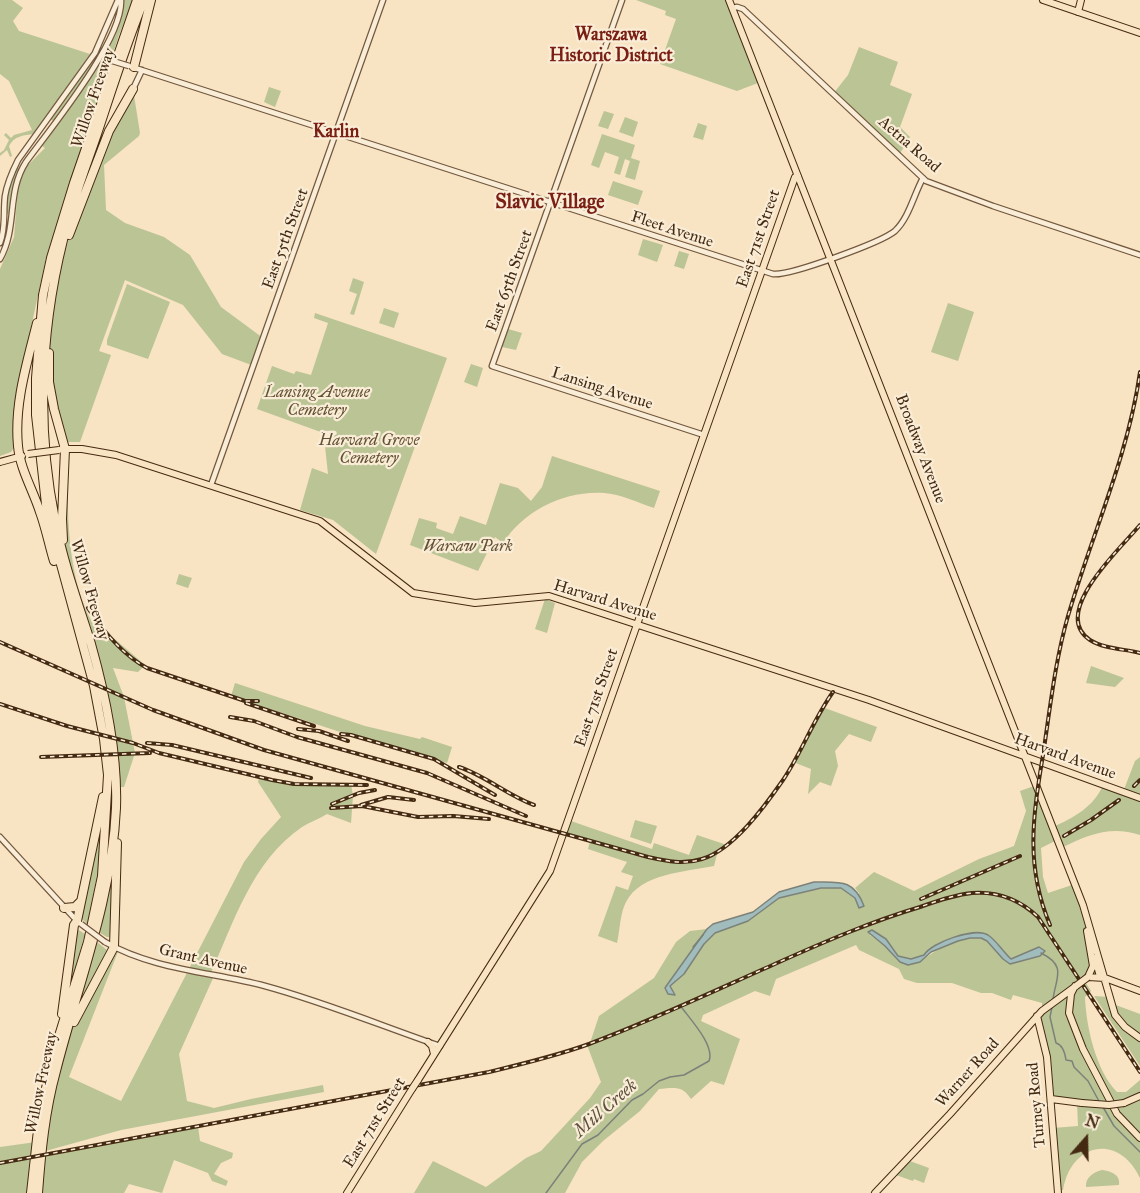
<!DOCTYPE html>
<html>
<head>
<meta charset="utf-8">
<style>
  body { margin:0 }
  #map { position:relative; width:1140px; height:1193px; overflow:hidden; background:#f8e3c2; font-family:"IM FELL Great Primer",serif }
  canvas { display:block }
  .north { position:absolute; left:1056px; top:1109px; width:60px; height:60px; -webkit-text-stroke:4px #faedd7; paint-order:stroke; rotate:20deg; font-size:16px; font-weight:700; line-height:24px; text-align:center; color:#452a12 }
  .north::after { content:''; display:block; margin:auto; width:21px; height:27px; background:#452a12; clip-path:polygon(50% 0,100% 100%,50% 72%,0 100%) }
</style>
</head>
<body>
<div id="map">
<canvas width="1140" height="1193"></canvas>
<div class="north">N</div>
</div>
<script>
const ctx = document.querySelector('canvas').getContext('2d');
ctx.lineJoin = 'round';
function fill(path, color) { ctx.fillStyle = color; ctx.fill(path, 'evenodd'); }
function trace(path, color, width, dash) { ctx.strokeStyle = color; ctx.lineWidth = width; ctx.lineCap = dash ? 'butt' : 'round'; ctx.setLineDash(dash || []); ctx.stroke(path); }
function label(font, color, halo, rows, align = 'center') {
  ctx.font = font + ' "IM FELL Great Primer",serif'; ctx.lineWidth = 4.5; ctx.setLineDash([]); ctx.textBaseline = 'middle'; ctx.strokeStyle = halo; ctx.fillStyle = color; for (const [text, x, y, turn = 0] of rows) {
    ctx.save(); ctx.translate(x, y); ctx.rotate((+turn || 0) * Math.PI / 180); ctx.textAlign = isNaN(turn) ? turn : align; if (halo) ctx.strokeText(text, 0, 0); ctx.fillText(text, 0, 0); ctx.restore();
  }
}
fill(new Path2D(`
  M0 0H12L23 8 13 21 19 31 90 54 34 134C24 135 14 136 9 146L12 156 10 157 7 150 0 156V153L4 150 9 140 4 135 6 133 11 138 14 135 32 130 9 81 0 74Z
  M123 0H133L119 35 70 182 58 235 46 258 18 388 13 419 14 448 11 452 0 456V269L14 237 18 186 27 166 45 148 39 144 101 57Z
  M636 0H726L758 83 737 91 660 64 676 19 665 15 666 11Z
  M859 47 898 62 890 85 912 94 900 127 910 137 899 155 833 94 848 75Z
  M92 61 94 63 53 121 50 119Z
  M269 87 281 91 275 107 264 102Z
  M133 89 140 133 139 136 104 165 106 210 125 223 164 237 190 255 221 307 263 338 254 366 222 354 183 305 125 280 99 351 111 355 80 442H63L49 382 48 325 56 273 109 131Z
  M604 111 614 114 608 129 598 126Z
  M625 117 638 122 633 137 619 132Z
  M698 123 707 126 703 140 693 137Z
  M602 134 635 145 631 158 640 161 635 180 625 177 630 161 625 159 620 175 614 173 619 157 605 152 599 168 591 165Z
  M17 167 20 169 12 188 10 213 8 214 6 213C7 196 10 182 17 167Z
  M613 181 643 191 638 205 608 195Z
  M643 239 663 245 657 262 638 255Z
  M679 251 689 254 684 269 674 266Z
  M353 278 364 282 354 315 350 314 357 294 349 291Z
  M127 284 170 302 148 359 107 345V340Z
  M948 303 974 312 958 361 931 352Z
  M384 308 399 313 394 328 379 323Z
  M315 313 447 358 376 554 333 520 300 510 312 468 328 474 325 446 329 435 257 409 272 366 294 374 296 371 311 375 328 323 314 318Z
  M508 329 522 333 516 350 502 347Z
  M471 364 483 368 477 387 464 382Z
  M552 456 660 491 654 508C639 503 620 494 604 493 566 490 524 510 503 543L495 537 478 571 410 545 419 518 437 523 436 528 453 534 460 516 486 525 500 483 518 488 531 501 542 487Z
  M63 485H68C67 530 71 592 97 630L103 629 145 665 138 672 113 668 124 697 135 753 124 787H115L107 711 64 556Z
  M179 574 192 578 188 588 176 584Z
  M545 599 555 603 547 633 535 629Z
  M1091 666 1124 678 1115 687 1086 683Z
  M235 683 365 726 420 739 422 737 452 747 447 763 337 731 231 696Z
  M822 707 877 727 871 742 849 734 835 751 838 766 831 786 820 782 808 794 811 769 793 762Z
  M1140 757V835C1111 825 1087 835 1061 848L1057 840 1041 848 1043 877 1048 893 1075 884 1086 923 1093 966 1084 980 1091 991 1085 997C1086 1026 1096 1071 1117 1092H1126L1140 1080V1178C1119 1133 1071 1142 1063 1190H1058L1053 1128 1078 1126 1077 1102 1051 1099 1037 1016 1042 1011V1003L1013 995 1011 1000 992 993H981L952 983H917L904 979 899 969 859 950 856 945 776 979 770 996 755 991 703 1015 701 1021 740 1039 724 1085 711 1081 691 1099C682 1085 674 1088 659 1089L640 1111 603 1141 582 1162 565 1193H414L433 1161 486 1187 526 1158 541 1151 590 1098 601 1082 587 1045 590 1043 599 1016 654 978 676 942 690 931 707 929 665 988 684 974 704 944 715 933 748 921 779 898 821 888H841L855 898 859 908V893L855 888 874 872 914 891 979 859 1014 846 1026 811 1020 791 1037 785 1053 827C1073 818 1094 807 1103 785L1123 792 1135 761ZM874 932 894 949 898 956 911 959 925 955C932 942 975 927 988 935 997 941 1003 952 1010 959L1020 956 1010 964C1001 958 989 940 981 938 964 933 933 951 920 962H900L885 946 870 935Z
  M259 777 294 784H351L353 796 351 823 327 814C319 819 310 822 302 827 252 861 234 922 210 975L214 976 179 1054 187 1101 214 1108 251 1099 323 1085 324 1092 121 1130 42 1152 64 1042 114 947 119 949 69 1077 121 1101 244 862 261 839 281 817 258 782Z
  M568 820 652 849 654 843 689 855 697 835 727 845 717 854 714 866C685 872 641 873 626 902 620 913 620 930 617 943L598 936 616 886 628 890 633 876 621 872 627 862 588 849 590 841 564 834Z
  M635 820 657 826 651 844 630 837Z
  M102 823 98 871 87 924 81 918 91 867Z
  M113 864 112 928 109 937H107L100 933Z
  M77 929 85 934 68 993Z
  M97 942 107 950 80 1002Z
  M1094 996 1110 997 1113 1004 1140 1014V1066Z
  M198 1126 200 1141 233 1153 232 1158 221 1163 214 1174 228 1181 226 1186 212 1181 208 1173 174 1160 162 1193 129 1184 124 1193H38L42 1157Z
  M36 1142 31 1193H0V1147Z
  M907 1160 929 1168 924 1183 914 1179 913 1181 893 1174Z
  M1102 1170C1111 1171 1121 1175 1119 1185L1086 1187C1085 1178 1093 1172 1102 1170Z`), '#bac495');
const water = new Path2D(`
  M814 882C840 882 854 879 864 906L859 908 855 898 841 888H821L779 898 748 921 715 933 704 944 684 974 670 986 675 995 668 994 665 988 667 985 707 929 713 924 753 912 779 892Z
  M872 930 886 939 898 956 911 959 924 955C932 942 975 927 988 935 997 941 1003 952 1011 959L1039 947 1045 951 1040 956 1010 964 1003 959 987 941 981 938H970L958 941 931 952 920 962 908 965 900 962 885 946 868 932Z`);
fill(water, '#a1bcbd');
trace(water, '#7c8279', 1.5);
trace(new Path2D(`
  M693 947 703 935
  M1041 953C1067 966 1056 977 1053 999
  M1052 1007 1050 1017 1056 1043C1063 1045 1065 1053 1066 1060L1072 1061 1074 1067 1088 1081 1100 1103
  M1103 1107 1114 1126 1140 1152
  M546 1193 582 1144 598 1135 632 1100 643 1094 659 1081 670 1077 684 1075 709 1061C715 1046 691 1020 682 1008`), '#7c8279', 1.5);
const minor = new Path2D(`
  M622 0 492 366 704 435
  M732 8 737 7 743 9 926 181 993 206 1140 255
  M132 67 773 274C790 276 882 242 895 231 909 218 914 194 923 178
  M133 89 142 70
  M0 243C6 228 3 212 5 196 7 183 12 172 18 160L95 53 118 0
  M0 259C18 227 6 193 26 162 51 128 123 40 121 0
  M211 485 383 0
  M0 837 77 921
  M105 942C154 970 212 972 265 986 324 1002 382 1026 440 1046`);
const major = new Path2D(`
  M729 0 1083 905 1115 1015 1125 1027 1140 1038
  M1043 0 1140 33
  M1078 12 1081 0
  M62 449H82L116 455 320 521 413 593 475 603 549 596 869 700 1140 798
  M0 462 22 456
  M1087 931 1093 966 1088 977
  M1095 958 1099 973 1104 978
  M1088 977 1105 978 1140 991
  M1075 986 1071 994 1069 1013 1083 1049 1117 1114 1140 1138
  M1037 1016 1047 1057 1058 1193
  M428 1042 432 1046 434 1054
  M418 1080 550 871 795 177 798 176
  M1051 1099 1082 1103
  M1124 1103 1140 1096
  M347 1193 412 1089
  M875 1193 950 1114 1042 1011 1076 986`);
const highway = new Path2D(`
  M134 67 151 0
  M69 235 109 131 133 89
  M37 323C27 363 14 404 18 446 20 469 33 490 40 512 46 528 49 545 54 561
  M49 353V382L54 409 65 449 62 519 63 540
  M64 908 75 907 81 901
  M62 1014 74 925 77 921 103 797
  M74 1022 114 947 117 843
  M31 1193 40 1112 59 1036 88 942 102 876 108 775 104 739 94 686 47 513 36 415V378L43 295 51 258 74 183 137 0
  M38 1193C41 1152 45 1111 56 1071 78 984 112 899 116 808 118 753 106 697 91 644 78 603 63 562 55 520 35 421 41 318 68 221 76 192 87 163 97 134 112 89 126 44 144 0`);
trace(minor, '#72583e', 7);
trace(major, '#452a12', 8);
trace(highway, '#452a12', 10);
trace(minor, '#faedd7', 4.5);
trace(major, '#f8e3c2', 6);
trace(highway, '#f8e3c2', 8);
const rail = new Path2D(`
  M1140 525C1122 547 1049 613 1090 640 1104 649 1125 649 1140 653
  M88 608C103 631 123 655 147 668L245 701H258
  M0 642 153 710 264 750 648 857C666 861 683 865 702 859 733 850 765 806 783 780 802 752 813 720 833 692
  M246 703 314 726
  M0 704 67 726 133 743 159 753 272 780 294 784 367 785
  M230 717 254 721 297 737 427 773 526 816
  M298 729 319 731 348 741
  M341 734 351 735 434 759 495 795
  M147 743 172 745 311 778
  M41 757 150 753
  M459 767C486 776 507 795 534 805
  M1134 786 1140 780
  M332 804 359 793 375 790
  M361 805 388 797 414 800
  M331 808 362 806 418 817 453 816 489 819
  M1064 836 1091 820 1119 800
  M921 899 1020 856
  M1050 925C1025 866 1033 816 1043 755 1050 709 1055 661 1068 616 1092 534 1128 457 1140 372
  M0 1163 489 1072C522 1064 556 1056 589 1044 653 1020 714 991 777 963 824 942 870 922 920 907 937 901 954 895 972 893 998 891 1020 900 1038 917L1140 1072`);
trace(rail, '#452a12', 4);
trace(rail, '#faedd7', 1.5, [4.5]);
const minorBridge = new Path2D(`
  M106 59 129 66
  M81 924 105 942`);
const majorBridge = new Path2D(`
  M28 454 59 450
  M1076 986 1088 977
  M412 1089 418 1080
  M1082 1103 1109 1105 1124 1103`);
trace(minorBridge, '#72583e', 7, []);
trace(majorBridge, '#452a12', 8, []);
trace(minorBridge, '#faedd7', 4.5);
trace(majorBridge, '#f8e3c2', 6);
label('16px', '#452a12', '#faedd7', [
  ["Willow Freeway",94,98,-71],
  ["Aetna Road",909,145,41],
  ["Fleet Avenue",672,230,18],
  ["East 55th Street",286,239,-70],
  ["East 71st Street",759,239,-71],
  ["East 65th Street",510,281,-70],
  ["Lansing Avenue",602,389,18],
  ["Broadway Avenue",920,449,69],
  ["Willow Freeway",89,590,74],
  ["Harvard Avenue",605,601,17],
  ["East 71st Street",597,698,-71],
  ["Harvard Avenue",1065,757,20],
  ["Grant Avenue",203,960,13],
  ["Warner Road",968,1073,-48],
  ["Willow Freeway",42,1083,-78],
  ["Turney Road",1037,1105,-95],
  ["East 71st Street",375,1123,-58]
]);
label('italic 16px', '#625033', '#faedd7', [
  ["Lansing Avenue",317,393],
  ["Cemetery",317,411],
  ["Harvard Grove",369,441],
  ["Cemetery",369,459],
  ["Warsaw Park",468,547]
]);
label('bold 18px', '#7a1f14', '#faedd7', [
  ["Warszawa",611,36],
  ["Historic District",611,57],
  ["Karlin",336,133]
]);
label('italic 18px', '#5c4e3d', '#faedd7', [
  ["Mill Creek",606,1109,-41]
]);
label('bold 20px', '#7a1f14', '#faedd7', [
  ["Slavic Village",550,203]
]);
</script>
</body>
</html>
